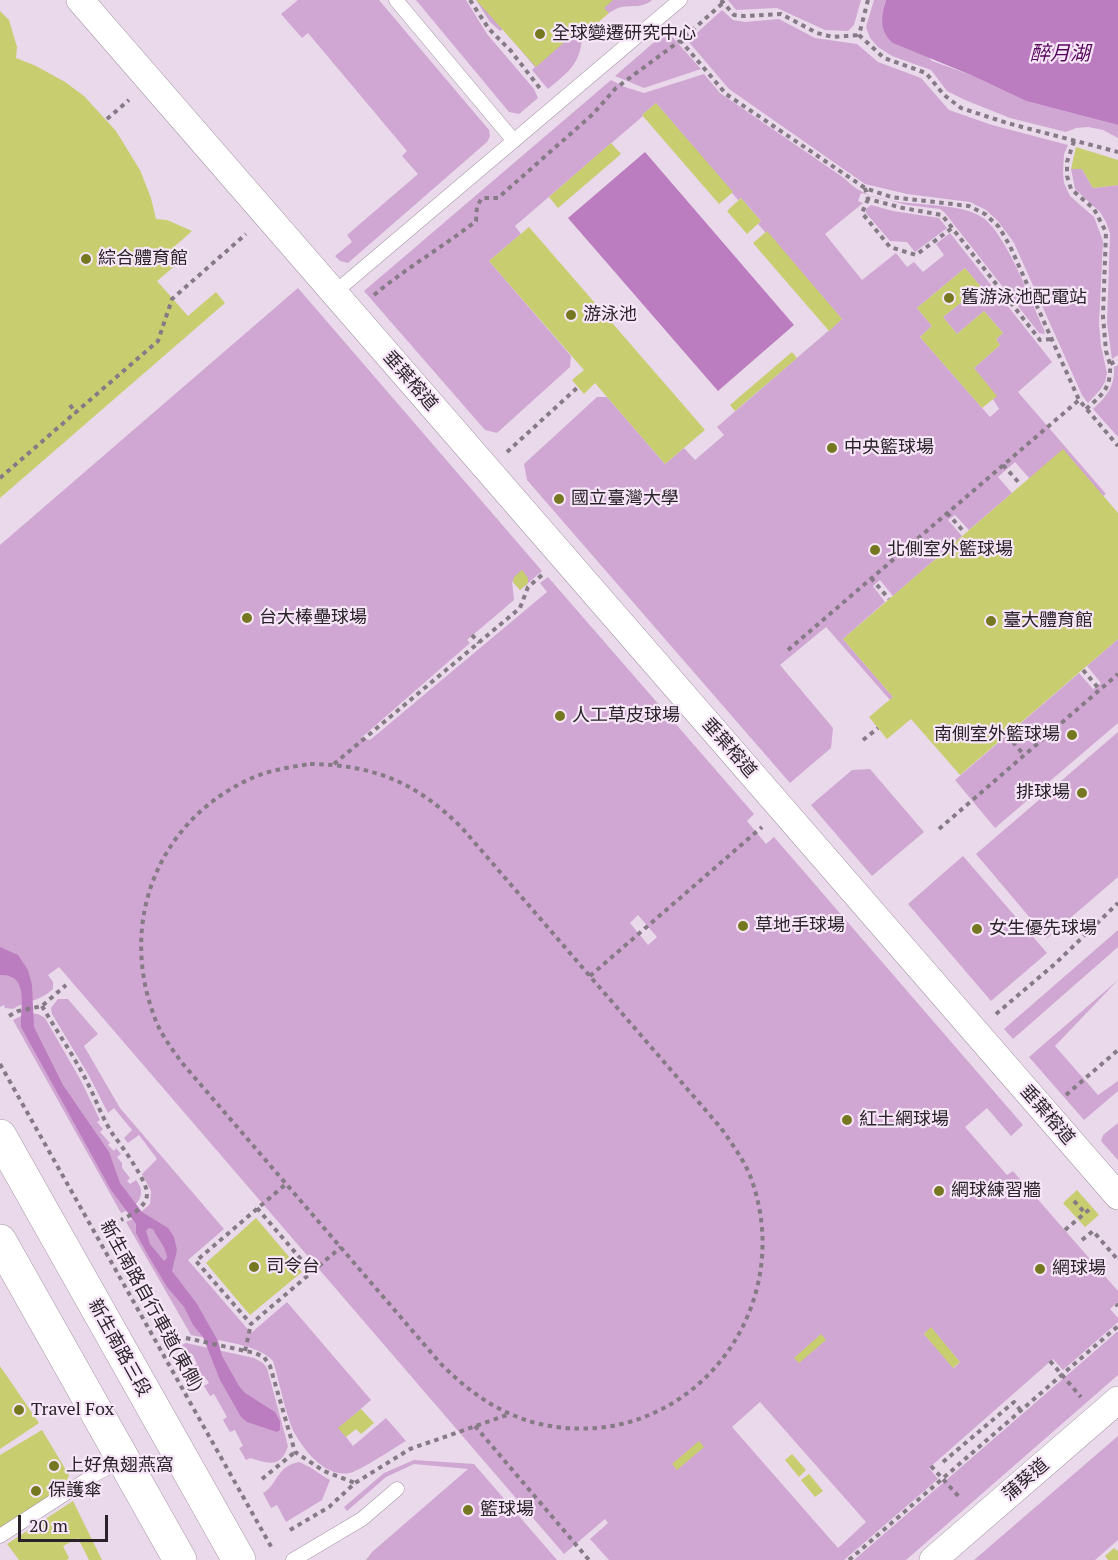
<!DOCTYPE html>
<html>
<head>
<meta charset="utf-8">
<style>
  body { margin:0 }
  #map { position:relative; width:1118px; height:1560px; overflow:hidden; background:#e9d9ea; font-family:"PT Serif",serif }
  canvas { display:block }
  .scale { position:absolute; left:18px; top:1515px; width:90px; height:27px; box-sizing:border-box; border:3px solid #2a242a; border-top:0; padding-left:8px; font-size:18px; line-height:21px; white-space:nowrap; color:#2a242a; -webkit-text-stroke:4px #f7e6f7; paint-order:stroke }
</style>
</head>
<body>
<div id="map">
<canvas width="1118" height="1560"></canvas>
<div class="scale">20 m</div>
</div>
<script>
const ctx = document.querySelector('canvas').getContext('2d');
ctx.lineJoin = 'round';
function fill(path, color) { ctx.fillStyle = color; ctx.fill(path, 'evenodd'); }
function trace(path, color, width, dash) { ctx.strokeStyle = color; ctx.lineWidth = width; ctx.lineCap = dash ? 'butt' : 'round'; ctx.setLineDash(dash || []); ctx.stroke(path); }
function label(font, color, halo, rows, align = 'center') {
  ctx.font = font + ' "PT Serif","Noto Sans TC",serif'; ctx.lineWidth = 4.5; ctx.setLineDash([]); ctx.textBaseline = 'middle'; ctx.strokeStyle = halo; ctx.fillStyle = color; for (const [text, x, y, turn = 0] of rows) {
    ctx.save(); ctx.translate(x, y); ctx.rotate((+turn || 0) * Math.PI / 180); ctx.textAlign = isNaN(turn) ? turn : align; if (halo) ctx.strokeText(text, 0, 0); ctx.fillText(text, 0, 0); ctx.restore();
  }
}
fill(new Path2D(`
  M298 0H379L489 130 490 136 487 142 348 263 340 261 335 256 352 242 347 235 418 174 402 156 407 151 308 33 302 38 281 14Z
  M416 0H466L487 34 534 89 538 98 519 114 509 112Z
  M476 0H652C641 10 629 3 616 9 603 15 592 27 582 36 581 64 568 72 548 89L532 70 535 67 503 29 500 31 490 22Z
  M728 0H861L854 25 848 31 825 30 777 8 736 10Z
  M874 0H886L884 7 932 61 971 75 1026 101 1118 125V138L1103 130 1088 127 1076 128 1066 132 1010 118 965 100 947 91 931 70 892 56 878 47 870 38 866 27Z
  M722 10 733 20 745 22 779 19 815 38 857 44 878 62 921 78 949 110 992 125 1068 145 1064 154 1063 173 1064 183 1070 196 1094 217 1103 241 1099 324 1101 346 1107 373 1105 382 1100 390 1088 403 1082 395 1014 243 998 221 986 210 970 202 907 194 865 184 729 89 688 41Z
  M667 31 701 69 644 88 615 76Z
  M704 74 720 93 844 178C849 182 853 187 859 190 891 211 962 197 987 221 1011 245 1030 300 1045 332L1044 334 1039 333 945 213 940 209 907 205 861 193 858 201 863 203 825 234 862 280 896 253 907 267 914 262 923 272 944 255 936 244 950 233 1052 362 1018 392 1106 494 1103 496 1029 478 1015 462 998 477 1012 493 969 530 955 515 948 520 962 536 893 596 880 580 873 586 885 602 843 639 893 697 890 700 826 627 780 665 833 728 831 748 790 783 527 480 524 464 597 397H607L665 464 684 448 695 460 724 435 717 427 842 319 758 224 761 221 741 198 738 200 656 103 642 115 643 116 515 226 521 234 489 261 571 356 570 367 497 433 485 430 364 291 611 80 625 87 644 93ZM965 268 981 287 943 317 957 334 984 311 1003 333 996 339 1000 345 974 368 999 409 990 417 920 337 932 326 917 308Z
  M1071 169H1082L1093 188 1118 185V355L1112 359 1107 323 1110 234 1106 222 1100 212 1075 189Z
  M871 205 893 211 939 218 947 228 915 252 907 242 890 241 866 213V209Z
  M298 288 542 571 520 590 512 581 514 600 467 640 470 643 361 738 370 740 547 592 540 583 548 577 754 814 747 821 766 844 774 837 1023 1125 1011 1136 987 1108 965 1127 1007 1175 1013 1171 1118 1291V1302L1110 1309 1118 1318V1322L1063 1370 1053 1359 929 1468 938 1479 844 1560H609L590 1539 608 1523 605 1519 564 1554 59 967 48 975 53 982V989C39 1002 27 1000 13 1009L5 1008 4 1005 0 1007V545ZM638 915 657 937 648 945 630 923ZM931 1328 960 1362 954 1368 924 1334ZM760 1402 866 1522 838 1548 732 1427Z
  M1118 365V437L1093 409C1107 396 1115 386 1114 367Z
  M1118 639V723L995 828 955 780 1079 673 1093 689 1101 683 1087 666Z
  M1118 732V877L1047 938 976 854Z
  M870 769 924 832 872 876 811 805 852 770Z
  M963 856 1047 953 991 1001 908 904Z
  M1118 930V947L1013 1039 1004 1029Z
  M1118 980 1055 1046 1098 1095 1118 1081V1091L1084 1120 1029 1057Z
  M58 999H68L98 1034 84 1046 120 1108 224 1229 188 1260 251 1333 287 1302 371 1400 339 1428 353 1446 386 1418 406 1441C394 1448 361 1470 350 1473 326 1478 304 1451 294 1432 286 1416 279 1380 273 1361 259 1344 213 1340 191 1335L126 1222 133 1219 150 1204 151 1191 142 1174 157 1159 139 1135 128 1143 124 1138 132 1130 114 1108 108 1113 88 1074 52 1014 51 1008Z
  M27 1013 38 1014 45 1018 80 1079 100 1120 97 1122 103 1129 100 1132 110 1143 108 1145 114 1151 116 1148 121 1154 117 1157 122 1163V1168L130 1178 127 1181 130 1184 136 1180C148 1195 137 1207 121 1213L13 1020Z
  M1118 1123V1160L1101 1141 1103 1135Z
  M1118 1331V1375L906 1560H854Z
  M186 1343 254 1358 263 1363 267 1368 288 1446C281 1468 269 1464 250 1458L246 1460 239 1448 243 1446 235 1430 230 1432 223 1420 227 1417 214 1394 210 1396 204 1386 209 1383 204 1376 200 1378 193 1366 197 1364 193 1355 188 1356 182 1345Z
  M1118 1436V1540L1095 1560H974Z
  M414 1460 474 1464 557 1560H366L372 1552 468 1469 414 1464 386 1477 347 1511 344 1507 384 1473Z
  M299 1462C310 1466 319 1474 330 1480L322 1500 286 1522 277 1505 271 1508 263 1493C278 1485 276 1466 299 1462Z`), '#d0a7d3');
fill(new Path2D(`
  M886 0H1118V125L1026 101 971 75 893 43C879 31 881 17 886 0Z
  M645 152 794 325 718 391 568 218Z
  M0 947 18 955 28 970 32 985 34 1027 63 1085 109 1152 120 1183 142 1212 168 1228 174 1237 177 1250 172 1271 197 1304 218 1341 222 1356 239 1386 245 1393 275 1412 280 1421V1430L277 1432 247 1422 241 1417 220 1380 203 1337 193 1325 184 1307 167 1287 148 1255 136 1233V1224L111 1190 21 1027C20 1007 30 974 0 975ZM149 1228 153 1229C158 1240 166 1246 167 1258L164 1261 150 1244 146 1231Z`), '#bb7dbf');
fill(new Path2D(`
  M476 0H613L604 8 609 13 595 25 582 36 577 31 536 67Z
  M0 11 9 20 17 47 16 58 36 66 65 82 84 96 116 131 140 170 151 198 156 219 167 220 192 231 166 254 176 265 157 281 188 316 216 292 225 303 0 498Z
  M656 103 733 192 719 204 642 115Z
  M611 143 621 154 558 208 549 197Z
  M1076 147 1118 160V185L1093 188 1082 169H1071Z
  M741 198 761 221 747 234 727 211Z
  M529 227 705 430 665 464 595 383 584 394 572 380 584 370 489 261Z
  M767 231 842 319 829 331 753 243Z
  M965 268 981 287 943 317 957 334 984 311 1003 333 996 339 1000 345 974 368 997 396 982 408 920 337 932 326 917 308Z
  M792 352 797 358 735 411 730 405Z
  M1063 449 1118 513V639L960 775 911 719 887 739 869 717 893 697 843 639Z
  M522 570 528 578V583L520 590 513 582 514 577Z
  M1077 1190 1099 1215 1085 1227 1063 1203Z
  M256 1218 302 1272 250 1315 206 1263Z
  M931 1327 960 1362 953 1368 924 1334Z
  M821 1334 826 1340 799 1363 794 1358Z
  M0 1366 39 1423 0 1449Z
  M361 1409 374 1423 361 1434 356 1429 346 1437 338 1428Z
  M42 1430 69 1475 63 1491 0 1530V1455Z
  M699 1441 704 1447 677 1470 672 1464Z
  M792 1454 806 1470 799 1477 785 1460Z
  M809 1474 823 1491 815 1497 801 1480Z
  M73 1501 102 1560H89L78 1538 63 1546 69 1558 67 1560H19L7 1544Z
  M1114 1548 1117 1551 1118 1549V1560H1108L1105 1556Z`), '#c8cd6f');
const lane = new Path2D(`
  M396 0 514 141
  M334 293 680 0
  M0 1536 94 1475 123 1459
  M293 1560 362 1519 397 1489`);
const street = new Path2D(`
  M80 0 1118 1196
  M933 1560 1118 1400`);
const secondary = new Path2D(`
  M0 1136 239 1560
  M0 1241 180 1560`);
trace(lane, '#a596a6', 15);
trace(street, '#a596a6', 28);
trace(secondary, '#a596a6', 34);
trace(new Path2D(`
  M470 0 489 29 511 51 542 91
  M721 0 734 15 744 16 781 14 817 33 833 37 859 35
  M868 0 859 35 884 58 926 73 944 95 961 108 1007 123 1118 152
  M595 25 604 35
  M674 33 726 94 865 188 891 197 969 206 985 214 999 227 1010 246 1079 400
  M107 119 129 100
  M1074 141 1067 162V176L1071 189 1094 209 1106 232 1103 316 1106 351 1110 364
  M865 188 868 199 903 208 942 215 1040 340 1052 339
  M868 199 862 213 890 247 916 255 952 228
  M374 295C406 268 443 247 476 221L477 206 482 198H498L593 114 616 88 681 40 723 3
  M70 405 76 413
  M1086 409C1104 393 1111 388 1110 364L1118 360
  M507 452 578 387
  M1003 465 1021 485
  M0 478 158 341 172 299 246 234
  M947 513 965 533
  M871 578 889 599
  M472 635 479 643
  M788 650 1079 400 1118 446
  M1083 670 1100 690
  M1007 735 1024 755
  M863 740 878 728
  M310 764C374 765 416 782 462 828L721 1128C732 1144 744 1160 751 1178 801 1316 681 1459 536 1423 498 1413 468 1391 441 1364L183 1064C171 1048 159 1032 153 1013 119 918 160 819 252 778 270 770 290 767 310 764Z
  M334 764 520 608 528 587 542 575
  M939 829 1118 674
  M590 976 762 827
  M42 1006C56 1030 72 1053 85 1078 95 1096 102 1119 114 1136 122 1146 149 1184 147 1195 145 1208 131 1215 121 1220
  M996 1014 1056 963 1118 903
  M9 1016 18 1011 42 1006 66 985
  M0 1064 273 1550
  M1066 1095 1118 1050
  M1074 1201 1085 1213
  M257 1208 312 1272 251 1324 196 1261 286 1184
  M1065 1230 1091 1208
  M1082 1240 1093 1231 1118 1260
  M312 1272 341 1247
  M1116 1304 1118 1306
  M186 1338 255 1353 264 1357 270 1366 295 1452 324 1471 355 1483
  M245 1351 251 1324
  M1050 1361 1081 1397
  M475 1426 589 1560
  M943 1462 1014 1402 1021 1411
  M931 1466 961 1499
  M262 1479 295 1452
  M290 1530 329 1507 355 1483 410 1449 510 1414
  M849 1560 1118 1326`), '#857a85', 4, [4.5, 4.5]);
trace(lane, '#fff', 14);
trace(street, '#fff', 27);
trace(secondary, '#fff', 33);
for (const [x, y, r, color] of [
  [540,34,6,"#757820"],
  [86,259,6,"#757820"],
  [949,298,6,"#757820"],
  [571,315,6,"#757820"],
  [832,448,6,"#757820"],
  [559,499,6,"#757820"],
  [875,550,6,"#757820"],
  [247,618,6,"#757820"],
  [991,621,6,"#757820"],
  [560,716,6,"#757820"],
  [1072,735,6,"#757820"],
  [1082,793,6,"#757820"],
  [743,926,6,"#757820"],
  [977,929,6,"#757820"],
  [847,1120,6,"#757820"],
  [939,1191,6,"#757820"],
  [254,1267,6,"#757820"],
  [1040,1269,6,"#757820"],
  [19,1410,6,"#757820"],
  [54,1466,6,"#757820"],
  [36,1491,6,"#757820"],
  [468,1510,6,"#757820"]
]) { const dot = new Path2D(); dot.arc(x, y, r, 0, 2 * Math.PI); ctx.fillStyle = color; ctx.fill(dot); trace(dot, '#f7e6f7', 2); }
label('18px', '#2a242a', '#f7e6f7', [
  ["全球變遷研究中心",552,34],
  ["綜合體育館",98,259],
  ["舊游泳池配電站",961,298],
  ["游泳池",583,315],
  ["中央籃球場",844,448],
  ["國立臺灣大學",571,499],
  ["北側室外籃球場",887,550],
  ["台大棒壘球場",259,618],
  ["臺大體育館",1003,621],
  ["人工草皮球場",572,716],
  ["南側室外籃球場",1060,735,"right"],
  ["排球場",1070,793,"right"],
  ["草地手球場",755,926],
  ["女生優先球場",989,929],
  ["紅土網球場",859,1120],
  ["網球練習牆",951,1191],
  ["司令台",266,1267],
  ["網球場",1052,1269],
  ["Travel Fox",31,1410],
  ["上好魚翅燕窩",66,1466],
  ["保護傘",48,1491],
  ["籃球場",480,1510]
], 'left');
label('18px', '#2a242a', '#f7e6f7', [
  ["垂葉榕道",410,381,49],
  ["垂葉榕道",729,748,49],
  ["垂葉榕道",1047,1115,49],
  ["新生南路自行車道(東側)",151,1306,61],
  ["新生南路三段",119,1348,61],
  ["蒲葵道",1026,1480,-41]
]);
label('italic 20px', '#56055d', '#f7e6f7', [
  ["醉月湖",1060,54]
]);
</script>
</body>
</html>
